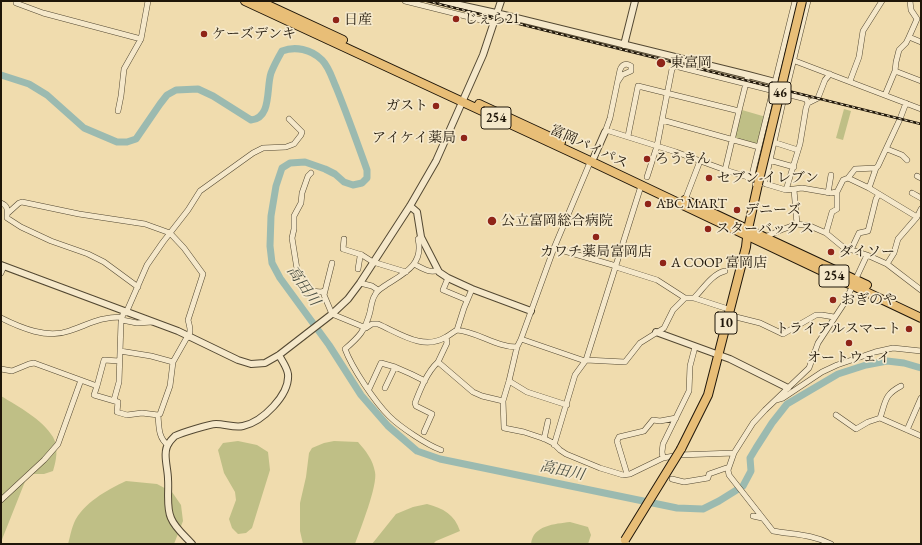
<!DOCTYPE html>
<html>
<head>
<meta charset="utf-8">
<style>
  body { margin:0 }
  #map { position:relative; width:922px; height:545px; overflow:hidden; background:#f0dcae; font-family:"EB Garamond",serif }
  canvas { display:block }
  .frame { position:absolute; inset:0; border:2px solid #1f1609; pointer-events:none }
</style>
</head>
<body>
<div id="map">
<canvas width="922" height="545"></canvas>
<div class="frame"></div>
</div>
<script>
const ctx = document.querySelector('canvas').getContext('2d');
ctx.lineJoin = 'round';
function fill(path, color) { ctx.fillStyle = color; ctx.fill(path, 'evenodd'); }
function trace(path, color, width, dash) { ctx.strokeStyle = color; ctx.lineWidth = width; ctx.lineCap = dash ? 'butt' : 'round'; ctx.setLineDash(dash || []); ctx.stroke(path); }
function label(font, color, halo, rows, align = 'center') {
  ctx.font = font + ' "EB Garamond","Noto Serif JP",serif'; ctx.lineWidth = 3.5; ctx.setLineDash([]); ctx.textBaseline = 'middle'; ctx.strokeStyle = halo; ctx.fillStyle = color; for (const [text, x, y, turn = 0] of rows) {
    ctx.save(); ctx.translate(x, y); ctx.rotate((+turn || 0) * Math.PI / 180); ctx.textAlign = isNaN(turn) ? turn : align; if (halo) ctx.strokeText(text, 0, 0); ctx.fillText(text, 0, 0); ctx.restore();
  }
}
fill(new Path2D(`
  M844 109 851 111 843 140 836 138Z
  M742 110 766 117 759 142 757 144 736 139 735 136Z
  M1 396C19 407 42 419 53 437 59 447 56 462 53 471L44 474H28L1 542Z
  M238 441 257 445 268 452 270 470 252 528 246 533 238 534 232 528 229 519 236 500 235 492 224 473 218 450 223 443Z
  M334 441 358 442C366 451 373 460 375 472 378 485 360 530 355 544H303L300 531V503L306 477 309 453 312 448 324 443Z
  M126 481 157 484 172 492 181 505 183 521 174 544H68C70 537 71 530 74 523 83 503 107 490 126 481Z
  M427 504C443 508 455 515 460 531L436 541 433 544H372L396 514 413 507Z
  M570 522 588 527 591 535 588 544H531C533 525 555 524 570 522Z`), '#bfbf86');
trace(new Path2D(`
  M1 75 29 84 47 95 84 128 117 142H127L136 139 160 104 167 95 176 90 198 89 213 96 251 120C272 118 266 88 271 73 274 65 278 58 282 51 295 46 311 49 322 60 329 67 332 78 336 87 347 114 357 142 367 170V178L362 183 353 185 344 182 335 174 325 169 305 162 290 163 282 168 276 186 271 216 270 246 272 263 280 278 329 345 361 395 388 426 417 451 440 459 677 508 703 509 719 501 743 486 751 471 750 458 756 448 772 423 787 404 838 374 866 365 887 361 904 363 921 368`), '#9bbab0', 7);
const minor = new Path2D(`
  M16 1V3L43 13 141 39
  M405 1 493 23
  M909 37 917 19 911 10 910 1
  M782 56 921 109
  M895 71 921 81
  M850 81 859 57 863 31 882 1
  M775 82 795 1
  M787 87 808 1
  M885 95 895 71 896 62 899 50 906 43 909 37 921 42
  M118 111 121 96 124 69 141 39 148 1
  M739 111 748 75
  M662 120 672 69 675 66 806 99 808 103
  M606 130 676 152 725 170 739 111 638 86 628 136
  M605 132 610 118 620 70C622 64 626 63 631 66V71L622 75 618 81
  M773 142 798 150
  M887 149 902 155 907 160
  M591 160 554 248 521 339 517 347 509 381 503 401 504 428 524 432 545 439 553 443 560 450 566 454 600 468 623 475 630 474 663 458 679 455 734 453
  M769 160 794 167
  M725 170 751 178 754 176
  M311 173 308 176 302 193 301 203 294 216V229L292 238 297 269 304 287 311 291 321 292 325 291
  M917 176 921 178
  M647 177 657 146 662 120 759 147
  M848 178 855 169 876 168 878 166 900 119 906 103
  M761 183H764L766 178 785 93
  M764 183 766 184 786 190 802 188 831 193 837 192 843 180 848 178 869 188 917 217
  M755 184 756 179 752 175 773 90
  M869 188 876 168
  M786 190 800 144 806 108 808 103 818 98 825 80 830 74
  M794 190 797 224
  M828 193 831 175
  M912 193 921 198
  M685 200 700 161
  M1 203C9 206 7 211 7 218L21 227 51 241 88 254 104 262 138 287
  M8 213 19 203 22 202 79 214 145 224 170 233 184 248 203 274 188 320C190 327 192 334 186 339L173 362 170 386 160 414 158 415C159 426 158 438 168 445
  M826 233 832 212 837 209V192
  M421 237 418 239C424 264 405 273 386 285 382 288 377 290 375 295 372 299 371 307 370 312 365 331 359 337 345 349 352 368 375 402 389 416 400 427 427 445 441 450
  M765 237 781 230 797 224 810 226 826 233 843 247 867 255 887 264 894 253 898 239 917 217 921 209
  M344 239 343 249 362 255 373 262 406 272
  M554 248 616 266
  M851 250 859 233 868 231 876 199 879 194
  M332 263 324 295 332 314 366 328 372 324H378C399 333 423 351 446 337 450 335 453 332 457 330 478 332 496 347 517 347
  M414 264C422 268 430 274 438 270
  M887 264 921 290
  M616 267 657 280 685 298H694L725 308
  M358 269 360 257 362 255
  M1 273 4 266
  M448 278 443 290 467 300
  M360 283 372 286 378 290
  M694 298C703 289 712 274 725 271
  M728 311 736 317 760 323 783 334 816 315H822L834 317
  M126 313 147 265 163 242 188 210 200 191 253 153 263 148 286 147 294 144 301 135 302 132 289 119
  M1 318C21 328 47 339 69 331 90 324 99 317 122 317
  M122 320 137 323 152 322
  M457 330 464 308 472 289
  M446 337 447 343 438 362 473 392 482 396 503 401
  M521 339 585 361
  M120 351 151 356 173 362
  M586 360 625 362 640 343 664 328 673 310 685 298
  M1 369 12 371 29 364 34 363 97 386 94 395 118 402 117 412 127 415 142 413 158 415
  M509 381 527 392 567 405
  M97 386 104 360 119 361
  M385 388 395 367 411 374 425 381
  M369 389 381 363 395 367
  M114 400 119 382 121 322 123 314
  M776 400 783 398 822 372 837 365 875 352 893 348 921 351
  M836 415 856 429 868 422 880 418 921 436
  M880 418C886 401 884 395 901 386
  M907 430 921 398
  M424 432 432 414 416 406 415 403C420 390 427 372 438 362
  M544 439 548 421
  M554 445 575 375 586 360 641 186
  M663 458 662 452 663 444 689 391 690 366 695 347
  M627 474 617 441 619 437 644 431 653 420 660 421 676 418
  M672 479 684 482 708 478 709 474 729 467
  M1 500 44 460 58 444 81 380
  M753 516 762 518
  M831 544C811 534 795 535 773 531L729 475 728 470 734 453 753 423 765 410 809 368 818 343 845 302 867 255`);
const tertiary = new Path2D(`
  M442 1 496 13 748 75 775 82 787 87
  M624 45 635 1
  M594 157 605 132
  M410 206 417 212 421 237 439 272 448 278 472 289 531 311
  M1 265 178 331 238 360 251 364 265 363 279 355 332 314 348 299 360 283 410 206 436 161 483 55 501 1
  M656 332 730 359 788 388
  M192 544C185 536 175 528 171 518 166 507 169 491 168 479 168 468 162 452 169 443 170 441 173 438 175 436 181 433 210 424 216 424 225 424 234 428 243 426 262 422 290 395 288 374 287 367 282 361 279 355`);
const primary = new Path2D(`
  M681 449 708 395 746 247 748 229 758 184`);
const trunk = new Path2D(`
  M245 1 590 161 921 318
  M259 1 343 40
  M479 104 561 142
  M685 200 867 285`);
trace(minor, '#534832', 6);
trace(tertiary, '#534832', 8);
trace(primary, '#1f1609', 10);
trace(trunk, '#1f1609', 10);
trace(minor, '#f5e8ca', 5);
trace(tertiary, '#f5e8ca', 6);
trace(primary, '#e8be77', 8);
trace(trunk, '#e8be77', 8);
const rail = new Path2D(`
  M427 1 921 124`);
trace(rail, '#1f1609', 2.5);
trace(rail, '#f5e8ca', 1, [3]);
const primaryBridge = new Path2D(`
  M758 184 802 1
  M625 540 681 449`);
trace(primaryBridge, '#1f1609', 10, []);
trace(primaryBridge, '#e8be77', 8);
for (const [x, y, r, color] of [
  [456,19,4,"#8f2418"],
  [336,20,4,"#8f2418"],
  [204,34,4,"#8f2418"],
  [661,63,5,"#8f2418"],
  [436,106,4,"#8f2418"],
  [464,138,4,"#8f2418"],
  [647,159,4,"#8f2418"],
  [709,178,4,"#8f2418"],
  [648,204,4,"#8f2418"],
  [737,210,4,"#8f2418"],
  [492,221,5,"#8f2418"],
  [708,229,4,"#8f2418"],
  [596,237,4,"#8f2418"],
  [831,252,4,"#8f2418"],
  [663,263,4,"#8f2418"],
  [833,300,4,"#8f2418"],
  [909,329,4,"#8f2418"],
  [849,343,4,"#8f2418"]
]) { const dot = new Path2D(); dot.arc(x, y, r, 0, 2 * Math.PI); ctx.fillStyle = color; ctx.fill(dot); trace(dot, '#f5e8ca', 1.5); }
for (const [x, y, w] of [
  [780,93,22],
  [496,118,30],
  [834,276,30],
  [726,323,22]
]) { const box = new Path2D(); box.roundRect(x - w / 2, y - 11, w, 22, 3); ctx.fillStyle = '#f5e8ca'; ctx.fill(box); trace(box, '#1f1609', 1); }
label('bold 13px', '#1f1609', null, [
  ["46",780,93],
  ["254",496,118],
  ["254",834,276],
  ["10",726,323]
]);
label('14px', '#1f1609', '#f5e8ca', [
  ["じぇら21",464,19],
  ["日産",344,20],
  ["ケーズデンキ",212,34],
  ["東富岡",670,63],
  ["ガスト",428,106,"right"],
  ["アイケイ薬局",456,138,"right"],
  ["ろうきん",655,159],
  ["セブン-イレブン",717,178],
  ["ABC MART",656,204],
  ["デニーズ",745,210],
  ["公立富岡総合病院",501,221],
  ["スターバックス",716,229],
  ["カワチ薬局富岡店",596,252,"center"],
  ["ダイソー",839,252],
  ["A COOP 富岡店",671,263],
  ["おぎのや",841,300],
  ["トライアルスマート",901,329,"right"],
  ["オートウェイ",849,358,"center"]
], 'left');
label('14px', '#1f1609', '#f5e8ca', [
  ["富岡バイパス",589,147,25]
]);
label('italic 15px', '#4a4f43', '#f5e8ca', [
  ["高田川",303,286,55],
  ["高田川",562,471,12]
]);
</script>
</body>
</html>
